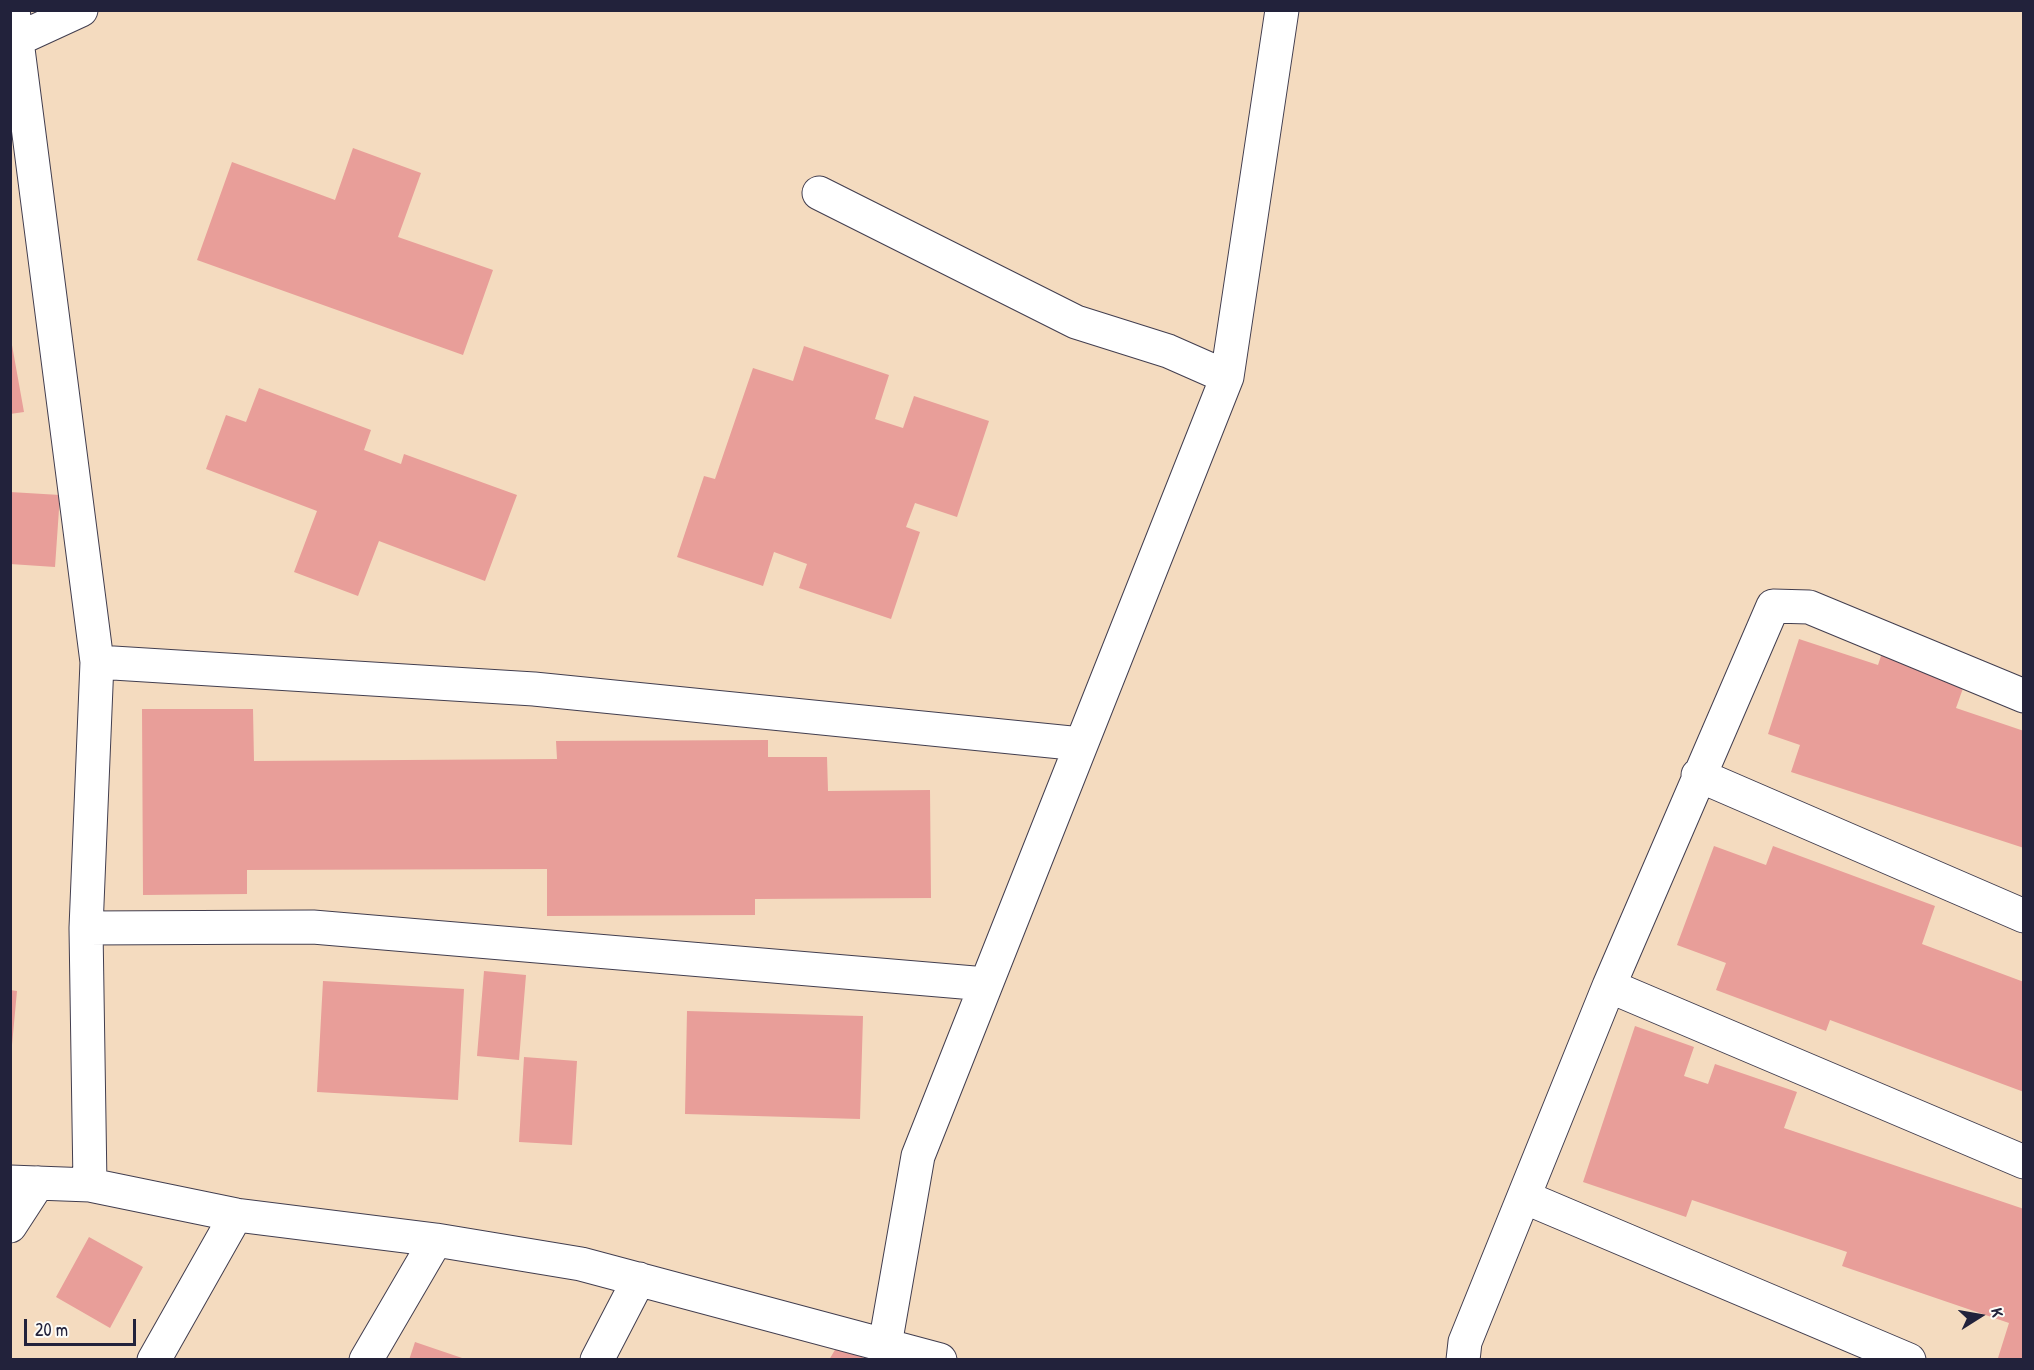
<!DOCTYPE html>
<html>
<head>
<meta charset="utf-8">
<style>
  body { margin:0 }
  #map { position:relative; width:2034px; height:1370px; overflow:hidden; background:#f4dbbf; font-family:"Patrick Hand",sans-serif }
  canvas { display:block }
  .frame { position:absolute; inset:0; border:12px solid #22223b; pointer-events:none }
  .north { position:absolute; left:1950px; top:1286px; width:60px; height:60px; -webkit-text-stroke:4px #fdfcf7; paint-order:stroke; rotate:79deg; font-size:16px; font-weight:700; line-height:24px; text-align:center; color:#22223b }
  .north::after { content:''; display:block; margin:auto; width:21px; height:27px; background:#22223b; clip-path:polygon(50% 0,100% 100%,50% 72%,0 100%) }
  .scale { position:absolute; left:24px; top:1319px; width:112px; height:27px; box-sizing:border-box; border:3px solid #22223b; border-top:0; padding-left:8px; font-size:18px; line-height:21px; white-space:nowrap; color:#22223b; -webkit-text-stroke:4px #fdfcf7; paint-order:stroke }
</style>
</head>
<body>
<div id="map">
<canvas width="2034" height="1370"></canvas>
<div class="frame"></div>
<div class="north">K</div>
<div class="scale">20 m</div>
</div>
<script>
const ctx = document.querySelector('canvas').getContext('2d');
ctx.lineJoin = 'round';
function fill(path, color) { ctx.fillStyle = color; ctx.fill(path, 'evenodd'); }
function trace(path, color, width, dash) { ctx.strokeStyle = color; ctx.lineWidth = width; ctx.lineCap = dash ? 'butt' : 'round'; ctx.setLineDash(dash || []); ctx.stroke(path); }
fill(new Path2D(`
  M353 148 421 173 398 237 493 270 463 355 197 260 232 162 335 200Z
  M10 334 24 412 10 414Z
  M804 346 889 375 875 419 903 428 914 396 989 421 957 517 915 503 906 527 920 532 891 619 799 588 807 564 774 552 763 586 677 557 704 476 715 479 753 368 793 381Z
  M259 388 371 430 364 450 401 464 404 454 517 495 485 581 379 541 358 596 294 572 317 511 206 469 226 415 246 422Z
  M10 492 60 495 55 567 10 564Z
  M1799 639 1878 665 1883 650 1967 677 1956 708 2024 731V848L1791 772 1800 745 1768 734Z
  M142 709H253L254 761 557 759 556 741 768 740V757H827L828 791 930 790 931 898 755 899V915L547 916V869L247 870V894L143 895Z
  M1714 846 1766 865 1773 846 1935 906 1922 944 2024 982V1092L1830 1020 1826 1031 1716 990 1726 963 1677 945Z
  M484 971 526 975 519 1060 477 1056Z
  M323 981 464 989 458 1100 317 1092Z
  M10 990 17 991 12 1045H10Z
  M687 1011 863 1016 860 1119 685 1114Z
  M1635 1026 1694 1047 1684 1076 1708 1084 1715 1064 1797 1092 1784 1128 2024 1209V1360L1998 1358 2009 1323 1842 1266 1847 1252 1692 1200 1686 1217 1583 1182Z
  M524 1057 577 1061 572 1145 519 1142Z
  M89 1237 143 1267 110 1328 56 1297Z
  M415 1342 465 1359V1360H409Z
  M839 1343 867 1360H829Z`), '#e89e99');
const minor = new Path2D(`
  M13 10 97 662 86 928 90 1185
  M18 39 81 10
  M819 193 1076 322 1168 351 1227 377
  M97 662 534 689 1081 744
  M1698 775 2024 916
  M86 928 313 927 986 984
  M1609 986 2024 1162
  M10 1182 90 1185 236 1215 436 1240 581 1264 940 1360
  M1524 1197 1909 1360
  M10 1226 38 1183
  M885 1345 918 1156 1227 377 1282 10
  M154 1360 236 1215
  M366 1360 436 1240
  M597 1360 639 1279
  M1463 1360 1465 1342 1609 986 1773 606 1809 607 2024 696`);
trace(minor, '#423e4f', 35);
trace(minor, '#fff', 33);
</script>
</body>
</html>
